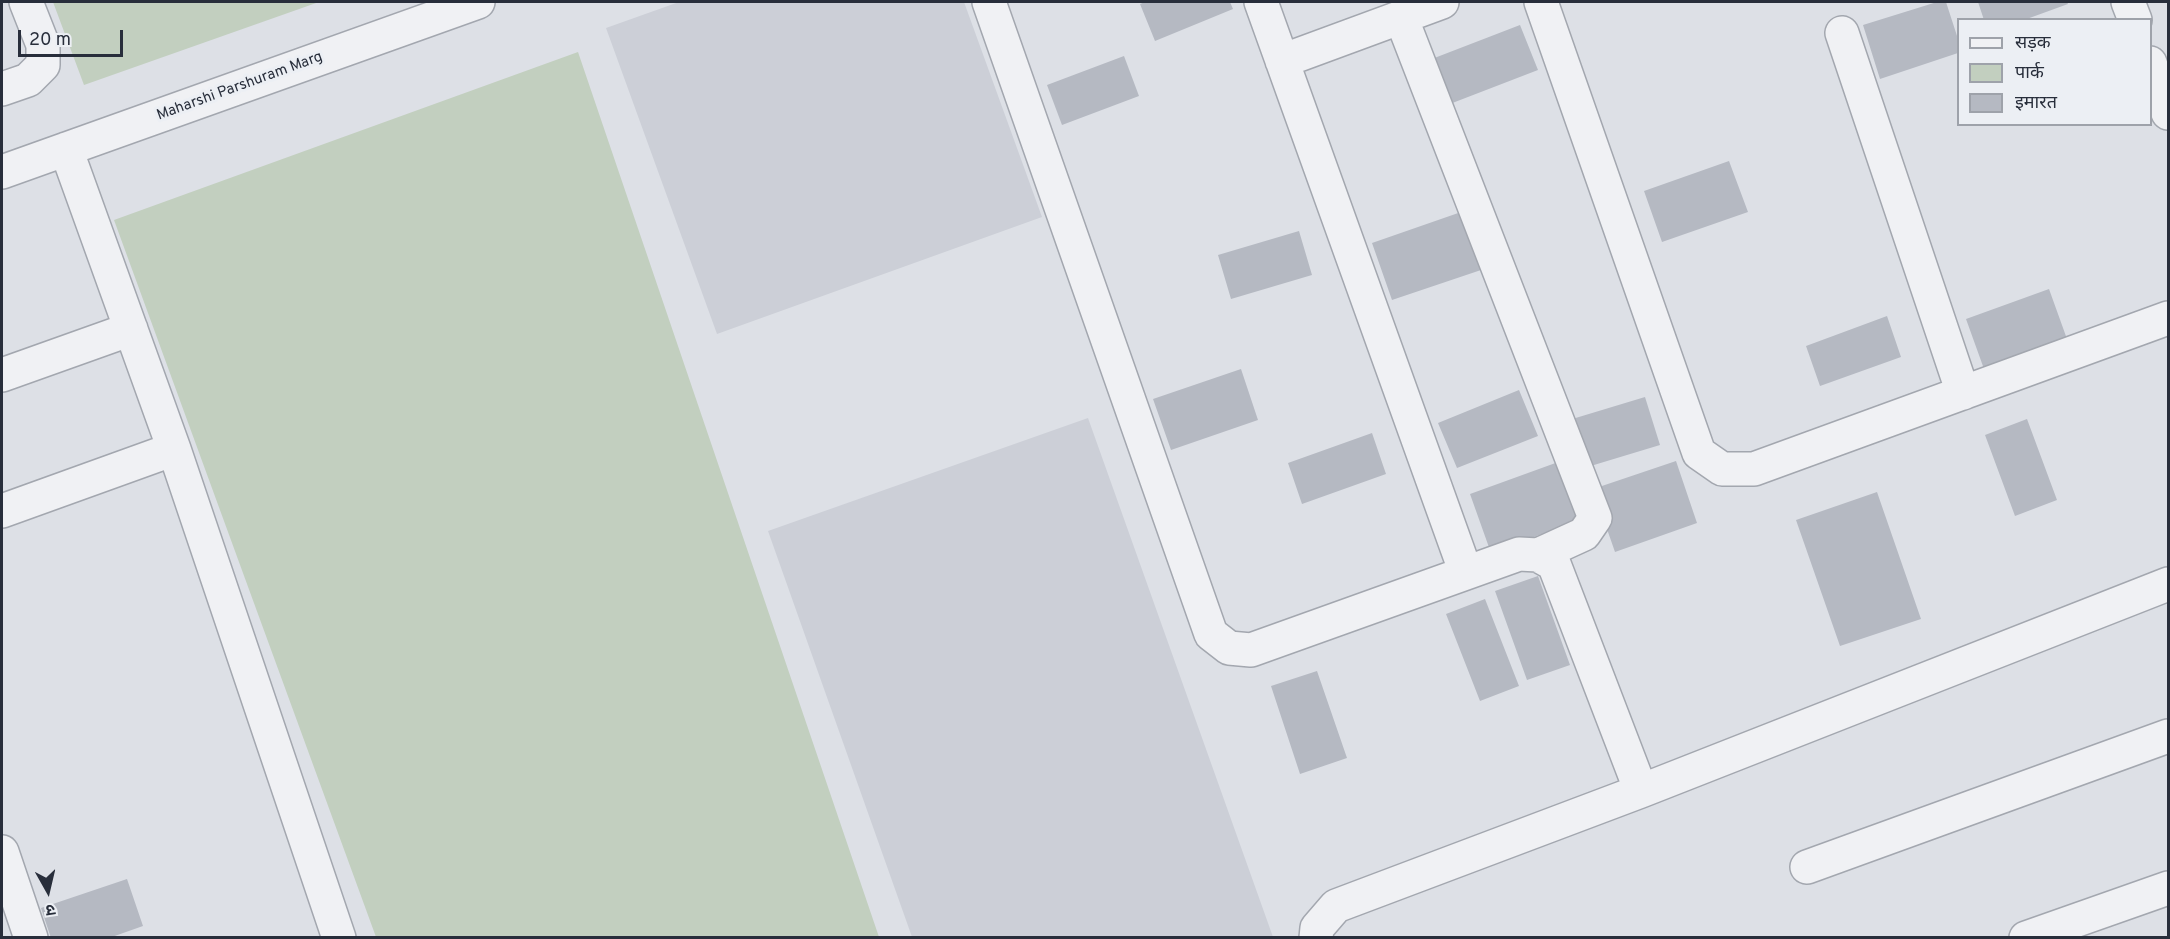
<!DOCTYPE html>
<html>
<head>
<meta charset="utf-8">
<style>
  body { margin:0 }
  #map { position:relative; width:2170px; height:939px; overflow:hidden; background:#dde0e6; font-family:Overpass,"Noto Sans Devanagari",sans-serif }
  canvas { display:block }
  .frame { position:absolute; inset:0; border:3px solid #282e3b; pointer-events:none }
  .legend { position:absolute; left:1957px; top:18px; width:195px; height:108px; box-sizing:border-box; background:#eceff4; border:2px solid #9ea2aa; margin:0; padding:8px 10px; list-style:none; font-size:18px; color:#282e3b }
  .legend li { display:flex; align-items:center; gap:12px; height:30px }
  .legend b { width:30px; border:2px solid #9ea2aa }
  .north { position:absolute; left:18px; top:861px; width:60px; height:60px; -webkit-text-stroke:4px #eceff4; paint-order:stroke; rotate:172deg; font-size:16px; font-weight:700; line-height:24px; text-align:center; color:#282e3b }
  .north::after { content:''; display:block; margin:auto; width:21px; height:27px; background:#282e3b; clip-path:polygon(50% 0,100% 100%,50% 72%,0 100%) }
  .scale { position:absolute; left:18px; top:30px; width:105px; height:27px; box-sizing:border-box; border:3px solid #282e3b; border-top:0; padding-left:8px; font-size:18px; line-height:21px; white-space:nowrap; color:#282e3b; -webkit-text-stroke:4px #eceff4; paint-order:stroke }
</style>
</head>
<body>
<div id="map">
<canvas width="2170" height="939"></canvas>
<div class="frame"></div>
<ul class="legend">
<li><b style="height:8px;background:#f0f1f4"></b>सड़क</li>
<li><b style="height:16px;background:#c2cfbf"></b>पार्क</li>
<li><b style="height:16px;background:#b5b9c2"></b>इमारत</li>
</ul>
<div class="north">उ</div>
<div class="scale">20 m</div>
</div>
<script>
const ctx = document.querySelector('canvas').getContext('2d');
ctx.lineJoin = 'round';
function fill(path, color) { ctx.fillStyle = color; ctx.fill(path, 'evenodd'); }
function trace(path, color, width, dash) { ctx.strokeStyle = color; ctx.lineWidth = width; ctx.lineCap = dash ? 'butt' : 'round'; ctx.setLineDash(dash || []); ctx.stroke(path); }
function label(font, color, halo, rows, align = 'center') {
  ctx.font = font + ' Overpass,sans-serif'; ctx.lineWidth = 6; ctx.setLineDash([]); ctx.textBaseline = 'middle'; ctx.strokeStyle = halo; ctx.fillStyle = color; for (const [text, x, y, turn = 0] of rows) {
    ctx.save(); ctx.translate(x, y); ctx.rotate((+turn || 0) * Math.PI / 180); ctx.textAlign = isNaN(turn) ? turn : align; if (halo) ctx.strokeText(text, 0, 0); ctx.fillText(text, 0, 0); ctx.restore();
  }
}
fill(new Path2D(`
  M679 2H964L1042 217 717 334 606 28Z
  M1088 418 1273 937H912L768 531Z`), '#cccfd7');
fill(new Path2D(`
  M53 2H319L84 85Z
  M578 52 879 937H376L114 220Z`), '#c2cfbf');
fill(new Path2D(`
  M1145 2H1230L1233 9 1155 41 1140 4Z
  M1937 2H1946L1958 39V53L1880 79 1863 25Z
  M1978 2H2067L2068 4 2024 20H1984Z
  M1520 25 1538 70 1442 107 1424 62Z
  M1124 56 1139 96 1062 125 1047 85Z
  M1729 161 1748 212 1662 242 1644 191Z
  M1464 211 1484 269 1392 300 1372 243Z
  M1299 231 1312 275 1231 299 1218 255Z
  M2049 289 2067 339 1984 369 1966 319Z
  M1887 316 1901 357 1820 386 1806 346Z
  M1241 369 1258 420 1171 450 1153 399Z
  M1519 390 1538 436 1457 468 1438 423Z
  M1645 397 1660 445 1584 468 1569 420Z
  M2027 419 2057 500 2015 516 1985 435Z
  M1372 433 1386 474 1302 504 1288 463Z
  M1561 461 1582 519 1491 553 1470 494Z
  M1676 461 1697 523 1615 552 1593 489Z
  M1877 492 1921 619 1840 646 1796 520Z
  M1538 576 1570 665 1527 680 1495 591Z
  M1485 599 1519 686 1480 701 1446 614Z
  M1317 671 1347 758 1300 774 1271 686Z
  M127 879 143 926 109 938H51L41 908Z`), '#b5b9c2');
const minor = new Path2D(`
  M989 2 1211 634 1229 648 1251 650 1519 554 1538 555 1554 564 1641 791
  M1261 2 1466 573
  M1541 2 1699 453 1722 469H1754L2168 318
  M2128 2 2135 20
  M1401 17 1595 518 1584 534 1538 555
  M1842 33 1963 393
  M1282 61 1442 2
  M2150 63 2168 113
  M2 89 28 80 43 65V45L26 2
  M66 149 174 449 339 938
  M2 172 478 2
  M2 375 131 329
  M2 511 174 449
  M2 852 31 938
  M1807 867 2168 736
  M1316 938 1317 928 1336 906 1641 791 2168 584
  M2026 938 2168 888`);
trace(minor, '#a3a7af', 36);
trace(minor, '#f0f1f4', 33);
label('15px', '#282e3b', '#eceff4', [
  ["Maharshi Parshuram Marg",240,87,-20]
]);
</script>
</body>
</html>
